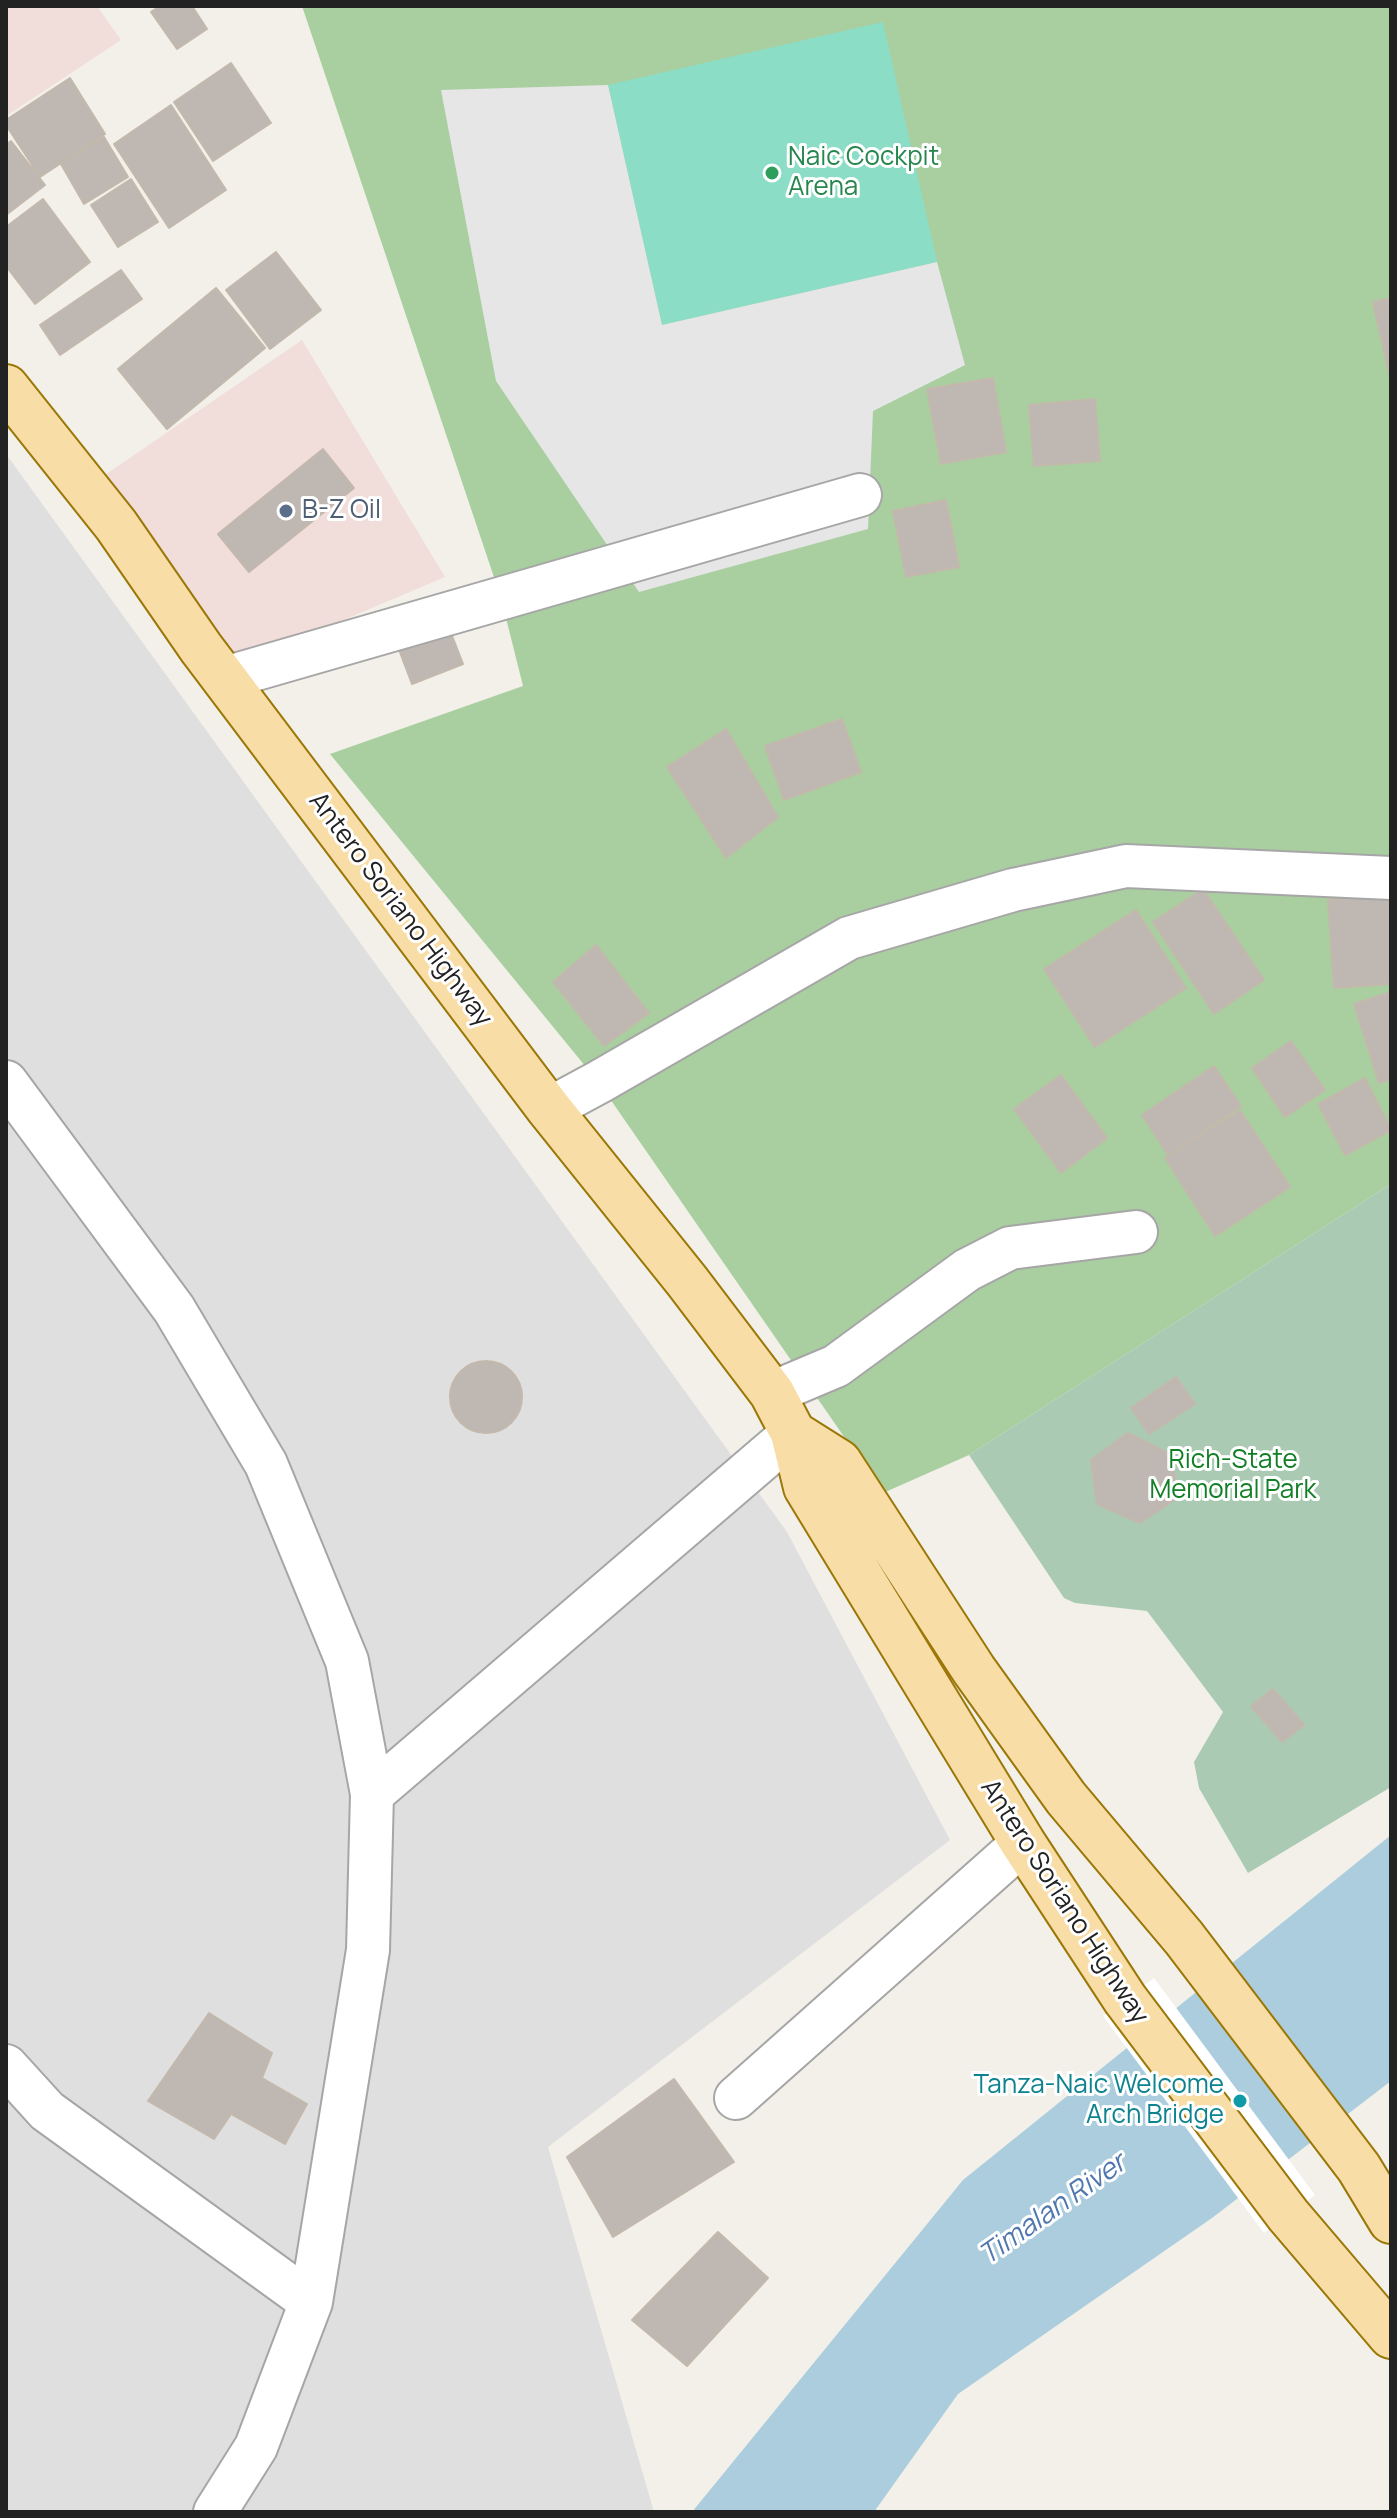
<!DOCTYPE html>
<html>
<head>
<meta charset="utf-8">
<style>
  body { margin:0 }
  #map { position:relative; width:1397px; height:2518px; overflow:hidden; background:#f2f0e9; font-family:Manrope,sans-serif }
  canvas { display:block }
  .frame { position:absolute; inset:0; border:8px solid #222; pointer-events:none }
</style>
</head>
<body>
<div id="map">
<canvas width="1397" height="2518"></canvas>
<div class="frame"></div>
</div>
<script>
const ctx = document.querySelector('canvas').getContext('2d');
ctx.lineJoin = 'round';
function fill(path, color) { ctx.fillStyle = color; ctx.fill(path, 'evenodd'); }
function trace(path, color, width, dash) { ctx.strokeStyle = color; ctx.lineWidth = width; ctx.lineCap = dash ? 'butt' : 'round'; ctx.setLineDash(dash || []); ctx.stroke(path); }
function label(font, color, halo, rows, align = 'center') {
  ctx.font = font + ' Manrope,sans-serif'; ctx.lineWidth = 6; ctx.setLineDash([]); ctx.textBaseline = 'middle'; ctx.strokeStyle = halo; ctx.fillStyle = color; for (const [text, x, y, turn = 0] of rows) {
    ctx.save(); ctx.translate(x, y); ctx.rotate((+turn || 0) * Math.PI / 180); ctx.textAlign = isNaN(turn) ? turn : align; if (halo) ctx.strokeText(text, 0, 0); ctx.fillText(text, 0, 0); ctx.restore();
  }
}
fill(new Path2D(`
  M6 454 787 1532 950 1840 548 2147 654 2512H6Z`), '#e0dfdf');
fill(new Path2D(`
  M6 6H97L121 40 6 116Z
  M302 340 445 577 237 665 102 477Z`), '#f1ddda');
fill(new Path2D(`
  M302 6H1391V1184L969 1455 883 1493 599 1083 330 754 523 686 501 598Z`), '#a9cfa0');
fill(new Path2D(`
  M1391 1184V1787L1248 1873 1199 1788 1194 1762 1223 1712 1147 1611 1075 1603 1064 1598 969 1455Z`), '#abcab3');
fill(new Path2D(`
  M883 22 937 262 662 325 608 85Z`), '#8bddc5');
fill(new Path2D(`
  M608 85 662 325 937 262 965 365 873 411 868 529 639 592 496 381 441 90Z`), '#e6e6e6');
fill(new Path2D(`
  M1391 1835V2081L1212 2218 958 2394 874 2512H692L963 2180Z`), '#accddd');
fill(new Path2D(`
  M1154 1978 1315 2195 1264 2233 1103 2016Z`), '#fff');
const building = new Path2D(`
  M160 6H192L207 29 177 49 151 12Z
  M231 63 271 123 213 161 174 102Z
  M70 78 105 134 40 177 6 125V120Z
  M171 105 226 190 169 228 114 144Z
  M104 137 128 177 84 204 61 164Z
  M11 141 45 185 6 215V145Z
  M131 179 158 222 118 247 91 205Z
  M43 199 90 262 35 304 6 266V227Z
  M276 252 321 310 270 349 226 290Z
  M121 270 142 299 60 355 40 325Z
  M216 288 265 348 167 429 118 369Z
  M1391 298V382L1373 302Z
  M993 378 1006 452 941 464 927 389Z
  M1095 399 1100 461 1034 466 1029 405Z
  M323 449 354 488 249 572 218 534Z
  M946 500 959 567 906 577 893 511Z
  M449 628 463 664 412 684 398 647Z
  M842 719 861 772 784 800 765 746Z
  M726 729 778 817 726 858 667 767Z
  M1203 889 1264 980 1214 1014 1153 922Z
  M1391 895V984L1334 988 1328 900Z
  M1136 910 1186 988 1095 1047 1044 969Z
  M596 945 649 1013 604 1046 553 982Z
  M1391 992V1079L1379 1083 1354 1004Z
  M1291 1041 1325 1090 1285 1117 1252 1068Z
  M1214 1066 1241 1106 1168 1155 1142 1115Z
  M1061 1075 1107 1138 1061 1173 1014 1109Z
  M1365 1078 1391 1130 1345 1155 1318 1104Z
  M1240 1110 1290 1187 1215 1236 1165 1158Z
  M450 1397a36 36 0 1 1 72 0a36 36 0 1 1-72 0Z
  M1176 1377 1195 1404 1149 1434 1131 1408Z
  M1128 1433 1172 1455 1177 1498 1140 1523 1097 1504 1091 1460Z
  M1273 1689 1304 1725 1282 1742 1251 1706Z
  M209 2013 272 2053 262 2078 307 2104 285 2144 231 2114 214 2139 148 2101Z
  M674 2079 734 2162 613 2237 567 2157Z
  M718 2232 768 2278 687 2366 632 2320Z`);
fill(building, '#bfb8b2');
trace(building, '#c3b8ac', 2);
const minor = new Path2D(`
  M225 678 860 495
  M6 1082 174 1309 266 1464 347 1661 372 1794 368 1950 311 2302 256 2447 215 2512
  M549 1109 599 1082 849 938 1013 890 1126 866 1391 878
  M772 1393 836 1366 967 1270 1010 1248 1136 1232
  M372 1794 793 1433
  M6 2066 47 2111 311 2302
  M736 2098 1023 1843`);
const primary = new Path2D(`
  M6 387 116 525 201 648 549 1109 687 1281 772 1393 793 1433 806 1487 1023 1843 1125 1999 1288 2215 1391 2336
  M793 1433 839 1462 974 1670 1066 1798 1184 1938 1359 2168 1391 2221`);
trace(minor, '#a6a6a6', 46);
trace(primary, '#9a7706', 48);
trace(minor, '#fff', 42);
trace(primary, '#f9dda7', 44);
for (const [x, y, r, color] of [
  [772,173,8,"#2e9e5b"],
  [286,511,8,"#5c6f8a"],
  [1240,2101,8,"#0f9aa8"]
]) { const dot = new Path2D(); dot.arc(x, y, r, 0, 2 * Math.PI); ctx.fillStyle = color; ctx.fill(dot); trace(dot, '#fff', 3); }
label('26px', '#27864d', '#fff', [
  ["Naic Cockpit",788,158],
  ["Arena",788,188]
], 'left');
label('26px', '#4e5e75', '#fff', [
  ["B-Z Oil",302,511]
], 'left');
label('26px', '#222', '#fff', [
  ["Antero Soriano Highway",400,910,53],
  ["Antero Soriano Highway",1064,1902,57]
]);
label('26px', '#117f25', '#fff', [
  ["Rich-State",1233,1461],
  ["Memorial Park",1233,1491]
]);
label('26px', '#0d838f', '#fff', [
  ["Tanza-Naic Welcome",1224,2086],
  ["Arch Bridge",1224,2116]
], 'right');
label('italic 28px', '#5177af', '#fff', [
  ["Timalan River",1053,2210,-35]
]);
</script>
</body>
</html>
